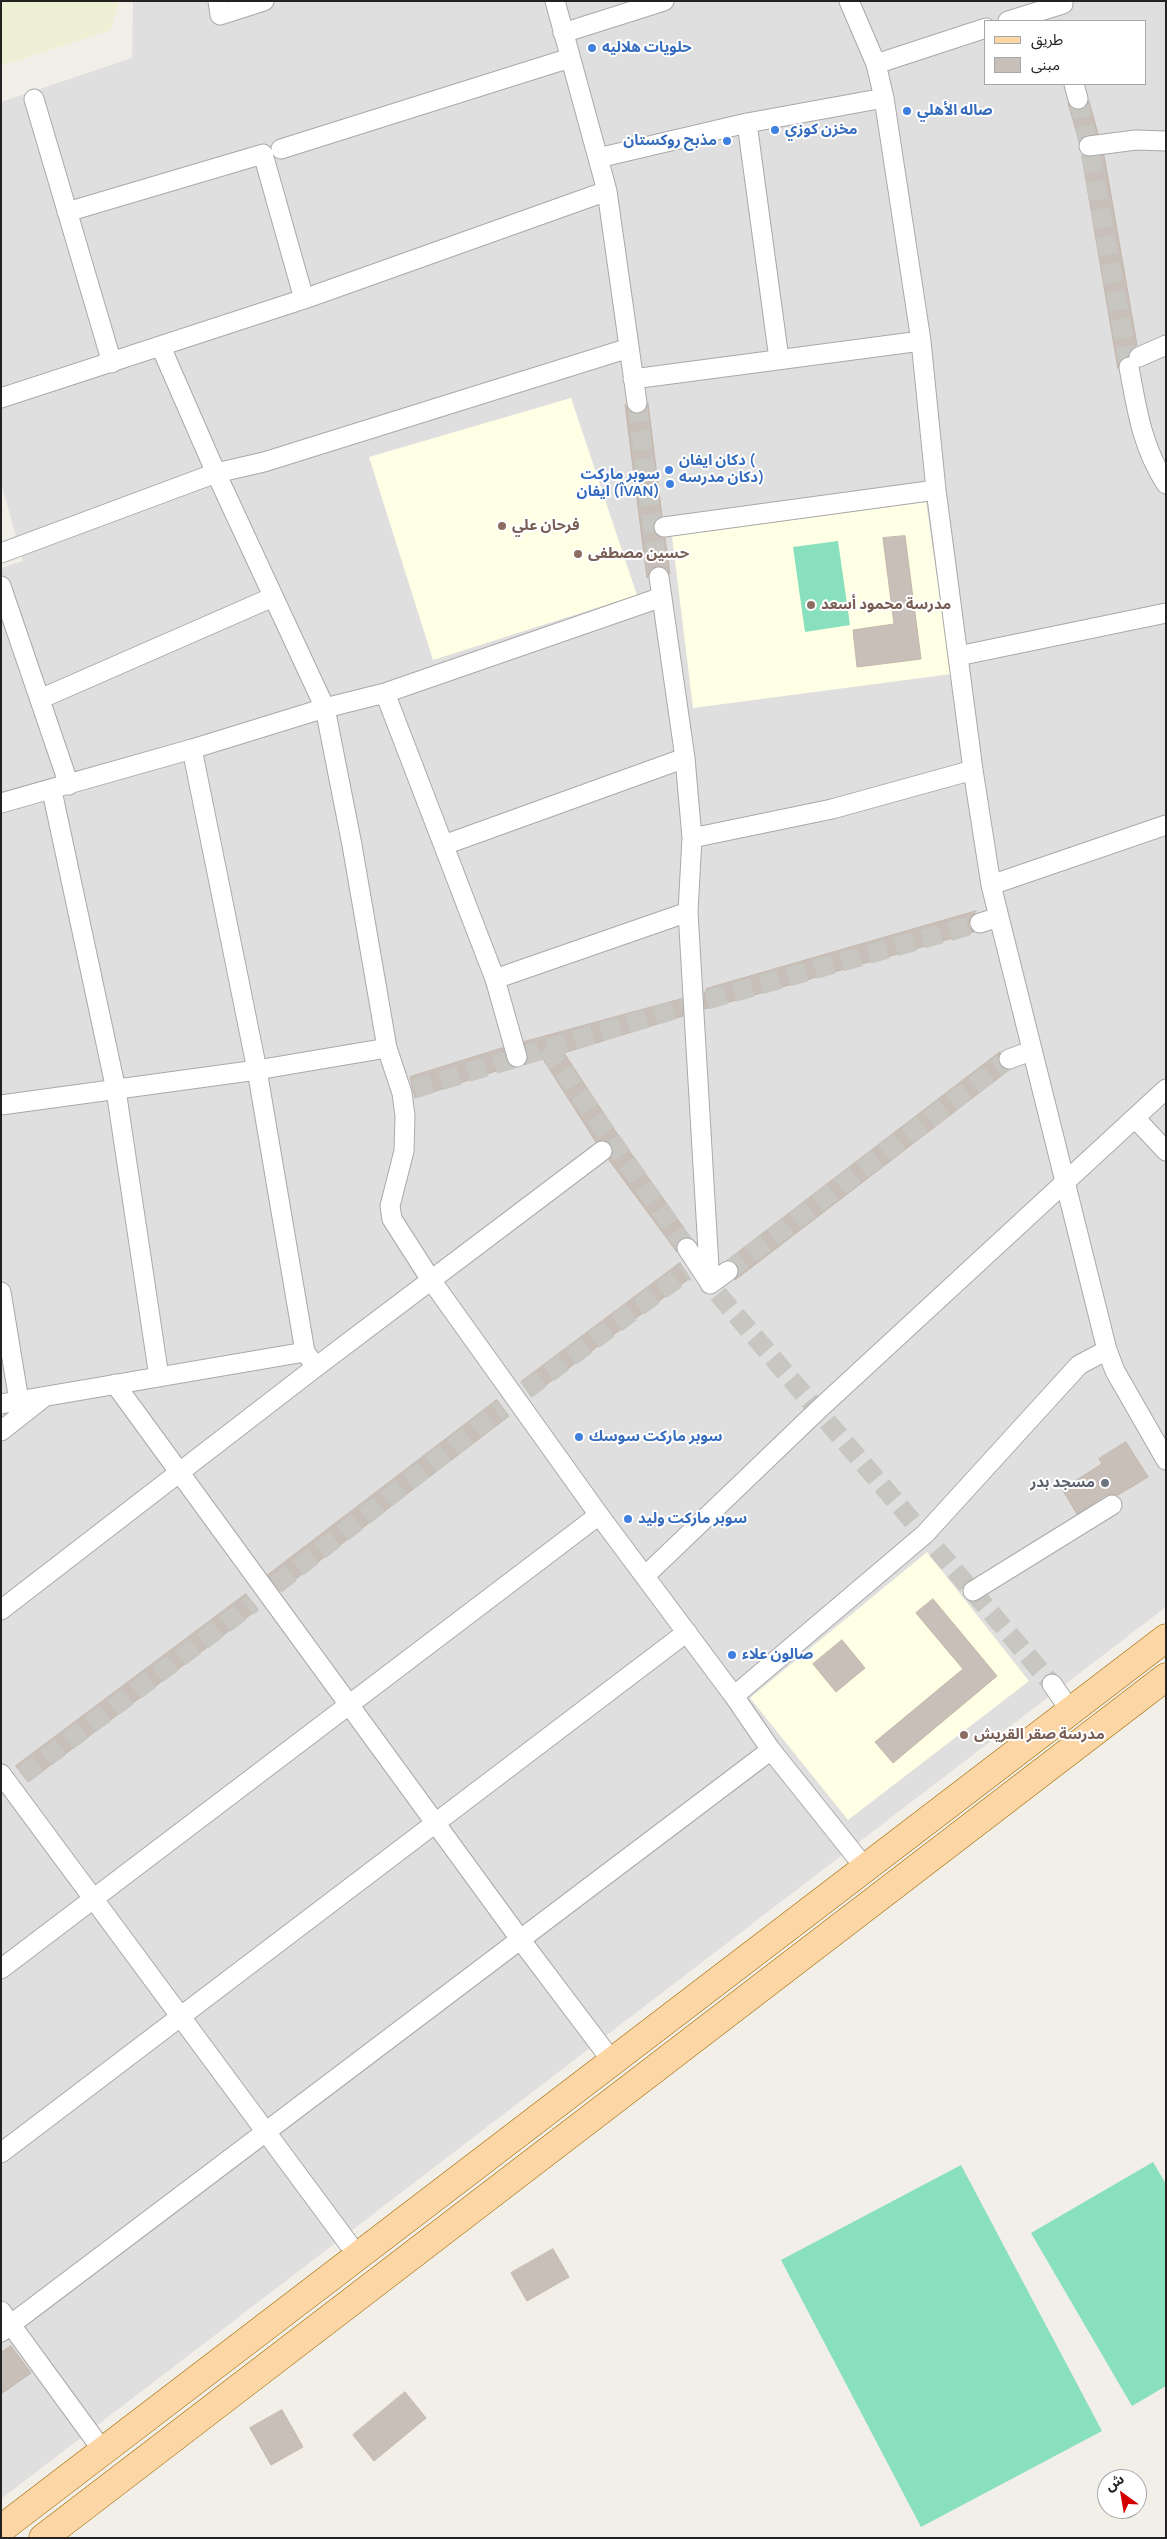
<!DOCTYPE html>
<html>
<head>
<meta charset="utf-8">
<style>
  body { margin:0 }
  #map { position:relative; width:1167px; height:2539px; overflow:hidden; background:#f2efe9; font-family:Manrope,"Noto Sans Arabic",sans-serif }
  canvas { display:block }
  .frame { position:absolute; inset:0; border:2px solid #222; pointer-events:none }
  .legend { position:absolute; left:984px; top:20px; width:162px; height:65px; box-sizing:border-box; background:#fff; border:1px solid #a7a7a7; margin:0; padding:6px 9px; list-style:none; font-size:15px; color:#222 }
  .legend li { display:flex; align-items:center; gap:10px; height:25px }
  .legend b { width:25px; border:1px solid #a7a7a7 }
  .north { position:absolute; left:1097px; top:2469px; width:50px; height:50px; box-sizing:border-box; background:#fff; border:1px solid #a7a7a7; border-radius:50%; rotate:328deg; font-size:14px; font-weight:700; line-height:20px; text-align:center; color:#222 }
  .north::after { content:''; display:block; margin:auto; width:18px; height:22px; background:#d40000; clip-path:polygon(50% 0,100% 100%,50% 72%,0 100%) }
</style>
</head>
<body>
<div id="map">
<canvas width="1167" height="2539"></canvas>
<div class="frame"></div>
<ul class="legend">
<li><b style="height:6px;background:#fcd6a4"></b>طريق</li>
<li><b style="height:14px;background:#c7bfb8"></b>مبنى</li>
</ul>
<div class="north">ش</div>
</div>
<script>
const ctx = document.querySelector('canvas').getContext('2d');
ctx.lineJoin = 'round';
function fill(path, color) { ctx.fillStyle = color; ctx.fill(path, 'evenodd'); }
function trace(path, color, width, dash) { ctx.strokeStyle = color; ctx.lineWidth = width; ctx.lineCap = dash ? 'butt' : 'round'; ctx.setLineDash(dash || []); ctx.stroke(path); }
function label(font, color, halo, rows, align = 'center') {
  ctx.font = font + ' Manrope,"Noto Sans Arabic",sans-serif'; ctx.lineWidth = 4; ctx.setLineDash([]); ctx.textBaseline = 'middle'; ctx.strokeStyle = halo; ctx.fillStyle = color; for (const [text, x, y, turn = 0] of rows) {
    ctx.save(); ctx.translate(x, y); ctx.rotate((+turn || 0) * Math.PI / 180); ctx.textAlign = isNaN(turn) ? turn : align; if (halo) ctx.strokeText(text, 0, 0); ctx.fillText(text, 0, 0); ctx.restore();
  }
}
fill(new Path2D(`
  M133 1H1166V1607L1 2499V568L23 561 1 483V102L132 58ZM986 21H1146V84H986Z`), '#e0dfdf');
fill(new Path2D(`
  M571 398 637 595 433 660 369 457Z
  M926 502 951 674 693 708 672 536Z
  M927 1552 1029 1681 848 1820 750 1698Z`), '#ffffe5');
fill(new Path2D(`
  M1 1H119L111 30 1 66Z`), '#eef0d5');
fill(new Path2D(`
  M838 541 850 625 805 632 793 547Z
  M1153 2162 1166 2184V2386L1132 2406 1031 2233Z
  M961 2165 1102 2431 921 2527 781 2260Z`), '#88e0be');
const building = new Path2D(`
  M1089 101 1098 134 1087 135 1079 141 1068 103 1075 110H1080L1086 107Z
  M1082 155 1090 157 1104 155 1137 345 1130 350 1128 356 1121 359 1118 368Z
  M648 403 662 516 657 518 653 528 655 534 665 538 670 574 664 567 657 566 652 568 647 578 625 404 628 410 638 414 644 412Z
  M905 536 921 659 857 667 853 630 894 624 883 538Z
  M976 911 969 921V927L974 932 705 1009 704 993 706 992V989Z
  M682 999 683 1016 564 1053 620 1138 691 1238 680 1239 677 1243V1252L609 1160 612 1155 611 1145 606 1141 596 1142 541 1056 527 1061 524 1042Z
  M503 1048 506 1060 511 1066 415 1098 410 1077Z
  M1000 1052 999 1063 1002 1068 1009 1070 735 1280 739 1269 737 1264 728 1260Z
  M680 1263 690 1278 531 1396 521 1382Z
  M497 1400 509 1416 280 1591 268 1575Z
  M1126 1442 1148 1477 1118 1495H1106L1077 1514 1062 1489 1102 1464 1099 1459Z
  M246 1594 258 1609 28 1782 16 1766Z
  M933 1599 997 1676 893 1763 875 1742 963 1669 916 1613Z
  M842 1640 865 1668 836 1692 813 1664Z
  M553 2249 569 2277 527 2301 511 2273Z
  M11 2346 31 2373 1 2394V2353Z
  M405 2392 426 2418 374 2461 353 2435Z
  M282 2410 303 2447 271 2465 250 2428Z`);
fill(building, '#c7bfb8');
trace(building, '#c4b6ab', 1);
trace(new Path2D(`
  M1078 99 1089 146 1129 367
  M637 403 659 577
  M707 1000 980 923
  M547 1048 687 1248
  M414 1089 687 1006
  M728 1271 1009 1059
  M718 1294 1052 1684
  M526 1390 686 1272
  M276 1585 503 1408
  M23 1775 253 1603`), '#c8c6c1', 19, [19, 9]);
const minor = new Path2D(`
  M218 1 220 15 264 1
  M555 1 607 191 637 403
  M849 1 876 64 884 98 921 341 936 490 973 770 991 885 1107 1350 1115 1371 1166 1460
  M1008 21 1063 4
  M563 33 664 1
  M876 64 986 28
  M1074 84 1078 99
  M34 99 112 363
  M747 123 779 359
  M1089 146 1136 140 1166 141
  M281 149 570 58
  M598 158 747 123 884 98
  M67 212 263 154 304 299
  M161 347 216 473 325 708 352 845 387 1048 402 1093 405 1116 404 1151 390 1206 392 1219 431 1280 599 1515 734 1696 771 1750 866 1869
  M1139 357 1166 345
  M1129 367C1137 411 1142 446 1166 484
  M633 379 921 341
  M1 398 304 299 607 191
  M664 527 936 490
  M1 553 216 473 264 462 629 348
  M659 577 685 758 692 838 688 912 710 1284
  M1 586 69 785
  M958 656 1166 613
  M385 693 495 979 517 1057
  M40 699 273 597
  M192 749 257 1070 305 1352 316 1367
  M52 791 116 1090 159 1377
  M1 803 192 749 325 708 385 693 662 597
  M692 838 832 809 973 770
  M444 845 685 758
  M991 885 1166 825
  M980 923 999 917
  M495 979 688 912
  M1009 1059 1031 1051
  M1 1105 257 1070 387 1048
  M1136 1119 1166 1151
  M687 1248 710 1283
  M710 1284 728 1271
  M1 1292 19 1401
  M115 1384 520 1939 612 2061
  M1 1404 305 1352
  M1 1431 43 1398
  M645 1576 817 1411 1166 1089
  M973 1591 1112 1505
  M1 1610 316 1367 602 1151
  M1052 1684 1070 1710
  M734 1696 925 1534 1079 1365 1107 1350
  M1 1774 357 2255
  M1 1969 599 1515
  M1 2153 687 1632
  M1 2311 103 2451
  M1 2332 771 1750`);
const primary = new Path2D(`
  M1 2529 1166 1638
  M43 2538 1166 1677`);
trace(minor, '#a9a9a9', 21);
trace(primary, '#a06b00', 29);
trace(minor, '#fff', 19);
trace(primary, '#fcd6a4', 28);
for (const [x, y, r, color] of [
  [592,48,5,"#3f7fe0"],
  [907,111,5,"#3f7fe0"],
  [775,130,5,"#3f7fe0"],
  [727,141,5,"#3f7fe0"],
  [669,470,5,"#3f7fe0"],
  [670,484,5,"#3f7fe0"],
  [502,526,5,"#8d6e63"],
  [578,554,5,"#8d6e63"],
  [811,605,5,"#8d6e63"],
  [579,1437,5,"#3f7fe0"],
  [1105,1483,5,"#6b7280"],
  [628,1519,5,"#3f7fe0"],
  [732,1655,5,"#3f7fe0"],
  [964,1735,5,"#8d6e63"]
]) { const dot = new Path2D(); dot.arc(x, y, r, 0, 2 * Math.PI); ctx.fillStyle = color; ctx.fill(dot); trace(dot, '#fff', 2); }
label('bold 15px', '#366cbe', '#fff', [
  ["حلويات هلاليه",602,48],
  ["صاله الأهلي",917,111],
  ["مخزن كوزي",785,130],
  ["مذبح روكستان",717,141,"right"],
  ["دكان ايفان (",679,461],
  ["دكان مدرسه)",679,478],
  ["سوبر ماركت",660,475,"right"],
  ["ايفان (ÎVAN)",660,492,"right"],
  ["سوبر ماركت سوسك",589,1437],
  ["سوبر ماركت وليد",638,1519],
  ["صالون علاء",742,1655]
], 'left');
label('bold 15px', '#785e54', '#fff', [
  ["فرحان علي",512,526],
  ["حسين مصطفى",588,554],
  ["مدرسة محمود أسعد",821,605],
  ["مدرسة صقر القريش",974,1735]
], 'left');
label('bold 15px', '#5b616d', '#fff', [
  ["مسجد بدر",1095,1483]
], 'right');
</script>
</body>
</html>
